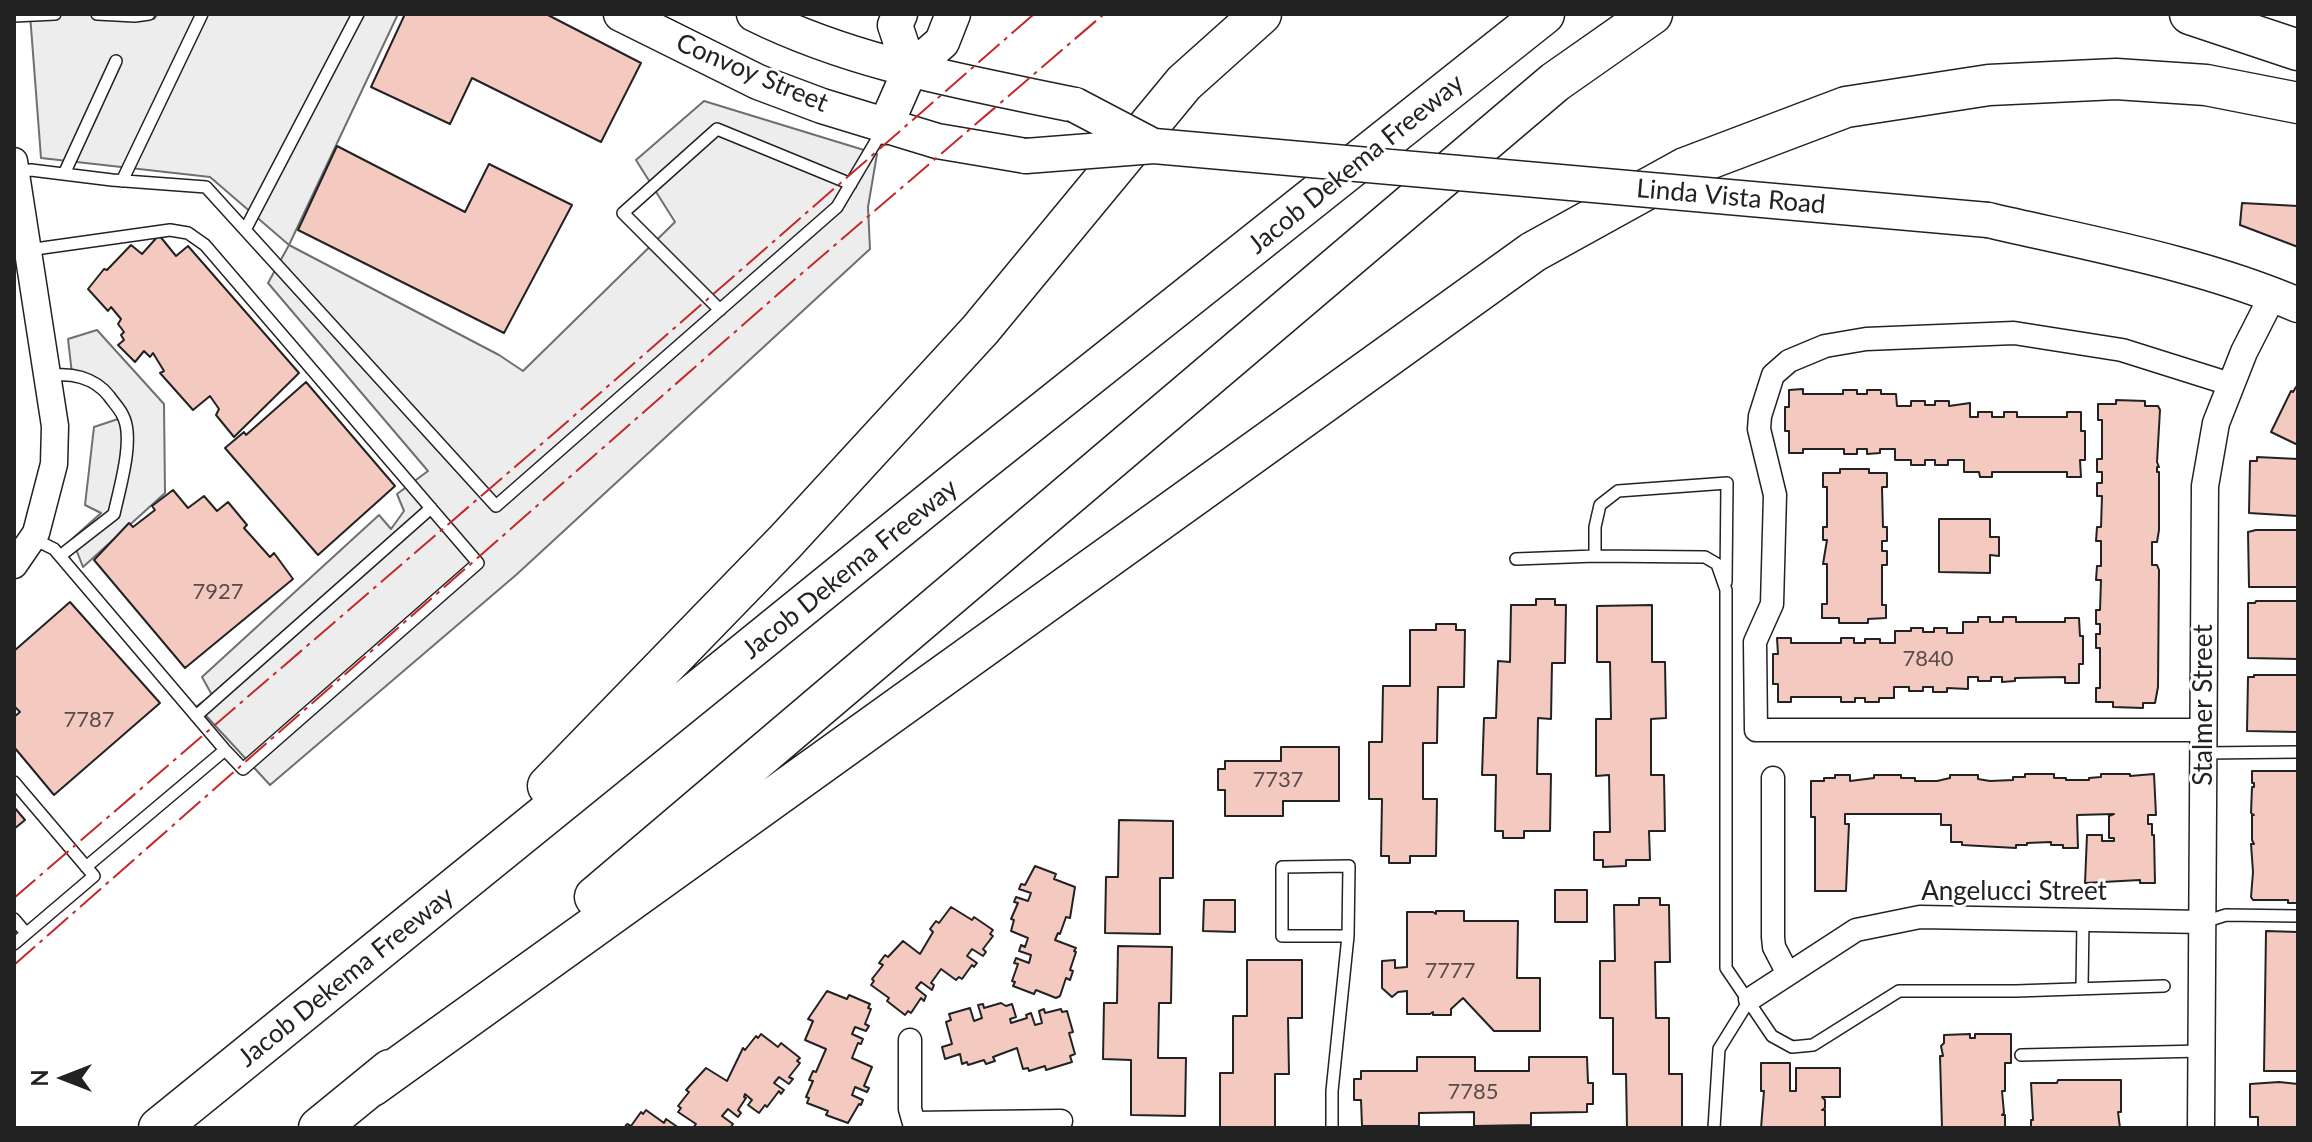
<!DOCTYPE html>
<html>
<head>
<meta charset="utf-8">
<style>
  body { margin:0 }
  #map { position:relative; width:2312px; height:1142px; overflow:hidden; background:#fff; font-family:Lato,sans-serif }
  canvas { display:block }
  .frame { position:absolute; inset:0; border:16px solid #222; pointer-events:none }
  .north { position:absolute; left:24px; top:1038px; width:80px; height:80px; -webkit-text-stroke:6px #fff; paint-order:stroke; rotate:270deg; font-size:22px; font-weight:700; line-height:32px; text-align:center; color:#222 }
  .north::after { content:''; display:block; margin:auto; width:28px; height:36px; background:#222; clip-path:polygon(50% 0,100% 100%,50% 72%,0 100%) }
</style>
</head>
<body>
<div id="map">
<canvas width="2312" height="1142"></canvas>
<div class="frame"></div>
<div class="north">N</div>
</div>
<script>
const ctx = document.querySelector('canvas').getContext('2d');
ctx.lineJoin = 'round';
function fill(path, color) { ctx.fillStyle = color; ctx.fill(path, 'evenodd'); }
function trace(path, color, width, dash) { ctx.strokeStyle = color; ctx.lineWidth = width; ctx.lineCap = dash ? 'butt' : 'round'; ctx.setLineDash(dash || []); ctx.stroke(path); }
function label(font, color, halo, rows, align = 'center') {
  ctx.font = font + ' Lato,sans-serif'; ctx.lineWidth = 6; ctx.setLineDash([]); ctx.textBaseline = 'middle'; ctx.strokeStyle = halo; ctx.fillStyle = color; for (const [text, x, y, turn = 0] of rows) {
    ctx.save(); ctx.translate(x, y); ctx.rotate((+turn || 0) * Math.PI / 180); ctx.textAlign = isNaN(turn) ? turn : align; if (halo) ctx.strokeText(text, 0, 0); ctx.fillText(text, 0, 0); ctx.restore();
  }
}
const parking = new Path2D(`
  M30 14H139L154 19 158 14H398L289 245 499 355 523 371 675 222 636 160 704 101 877 154 868 207 870 249 516 575 270 785 197 706 212 695 202 677 379 515 391 529 404 511 397 494 428 471 268 283 289 245 210 177 41 158Z
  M97 330 164 404 165 493 83 567 72 539 101 513 85 505 94 427 127 416 104 389 72 374 68 339Z`);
fill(parking, '#ededed');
trace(parking, '#6f6f6f', 2);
const building = new Path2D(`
  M405 14H546L641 63 601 142 472 78 450 124 371 87Z
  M337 146 465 212 489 164 572 205 504 333 298 230Z
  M2242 203 2298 206V247L2240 225Z
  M159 235 176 256 188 246 299 373 234 437 216 415 219 409 210 396 193 410 160 373 164 371 153 353 150 357 144 351 135 362 118 345 124 340 121 335 124 332 118 324 121 319 111 307 108 311 88 289 104 269 107 270 131 245 142 254Z
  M306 382 395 486 318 555 225 448 244 432 246 435Z
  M2296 387 2298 388V445L2271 432 2291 391 2293 392Z
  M1803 389V394H1843V390H1857V394H1867V390H1881V394H1896L1897 406H1911V401H1925V405H1935V401H1949V406L1970 403V417H1978V412H1992V417H2004V412H2017V417H2067V412H2081V431H2085V460H2080L2081 477H2067V472H1992V477H1980L1979 472H1964V460H1948V465H1935V460H1925V465H1911V460H1895V449H1880V453L1867 454V449H1857V454H1844V449H1803V453H1789V431H1785V407H1789V390Z
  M2116 400 2145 401V406H2158L2160 410 2157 462 2159 467H2157V472H2159V530L2157 542H2152V565H2157L2159 570 2158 687 2155 703H2143V708L2113 707V702H2096V688H2100V648H2096V634H2100V624H2096V610H2100L2101 580H2096L2097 566H2101V541H2096L2097 527H2101L2102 496H2097V483H2102V472H2097V459H2102V420H2098V404H2116Z
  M2257 457 2298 459V516L2249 513 2250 461H2257Z
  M1840 469H1869V473H1887V487H1882L1883 527H1887V541H1882V551H1887V565H1882V605H1886V618L1868 619V623H1839V618H1822V604H1827V564H1823L1827 540H1823V527H1827V487H1823V473H1840Z
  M173 490 188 508 204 496 217 511 228 502 247 525 244 528 270 557 274 553 293 579 185 668 94 560 129 523 133 527 155 510 152 506Z
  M1939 519H1990V537H1999V556L1990 555V573L1939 572Z
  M2256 530H2298V587H2249L2248 532Z
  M1536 599H1555V605H1566L1565 663H1552L1551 719 1538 718 1537 774H1551L1550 831H1524V838H1503V831H1495L1496 775H1482L1484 718H1496L1498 661 1510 662 1511 605H1536Z
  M2256 601H2298V659L2248 658V603H2255Z
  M70 602 160 703 54 795 14 747V717L20 712 14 706V651Z
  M1652 605V662H1665L1666 718 1651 719V775H1664L1665 831H1649L1650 860H1626V866L1603 867V860H1594V832H1610L1609 775 1596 776V719H1611L1610 662H1597V606Z
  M1978 617H1990V622H2003V617H2016V622H2065V618H2079L2080 636H2083V664H2079V683H2065V677L2015 678V681L2002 682V677H1991V681H1978V677H1968V689L1947 688V692H1933V687H1923V691H1909V687H1894V698H1879V702H1865V698H1855V702H1841V697H1791V702H1778V684H1773V654H1778L1777 638H1791V643H1841V638H1854V643H1865V639H1880V643H1895V631H1911V628H1923V632H1934V628H1947V633H1963V622H1978Z
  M1436 624H1456V630H1465L1464 687H1438L1437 743H1423V799H1437L1436 856H1410V863H1389V856H1381L1382 799H1369V742H1382L1383 686H1410V630H1436Z
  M2254 675H2298V732L2247 731 2248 677H2254Z
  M1281 747H1339V801H1283V816H1225V790H1218V769H1225V761H1281Z
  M2252 771H2298V903H2288V900H2253L2251 897 2253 872 2251 844H2254L2252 840V815H2254L2251 813 2252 787H2254V783H2252Z
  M2025 774H2054V778H2066V780H2089V778L2101 777V774H2130V776L2154 774 2156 815H2148V824H2152V835H2154L2155 883H2140V880L2085 883 2087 835H2102V841H2114V838H2109V816L2114 814 2077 815 2078 848H2063V845H2051V842L2027 843V845H2016V848L1962 845V842H1951V825H1941V814H1845V824H1849L1846 891H1815V817H1811V781H1824V778H1835V775H1850V781L1874 778V775H1901V778H1915V781H1937L1950 778V775H1978V779L1990 781 2013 780V777H2025Z
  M14 807 25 820 14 829Z
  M1119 820 1173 821V878H1160V934L1105 933 1106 877H1118Z
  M1035 866 1056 874 1054 879 1075 887 1070 918 1066 917 1060 934 1058 933 1055 940 1076 948 1074 951 1076 952 1070 970 1073 971 1070 980 1066 978 1060 996 1056 998 1036 990 1034 994 1013 986 1015 982 1012 981 1018 964 1014 963 1016 958 1029 963 1031 955 1019 951 1021 945 1025 947 1028 938 1011 931 1014 920 1011 919 1018 903 1014 902 1016 897 1028 901 1031 893 1019 889 1021 884 1025 885Z
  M1555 890H1587V922H1555Z
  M1639 898H1660V905H1669L1670 962H1655L1656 1018H1669V1074H1682V1128H1627L1626 1074H1613V1018H1600V961H1615L1614 905H1639Z
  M1204 900H1235V932L1203 931Z
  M951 907 972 920 974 917 993 930 990 934 993 936 983 949 986 952 983 956 972 949 967 956 977 963 974 967 972 965 962 979 959 977 956 980 941 969 931 983 934 985 932 990 921 982 916 988 926 996 924 1001 921 998 911 1013 908 1011 905 1015 887 1001 889 998 871 985 874 981 872 979 883 965 879 963 885 955 888 957 903 941 920 954 933 932 930 929 936 921 939 923Z
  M1436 911H1464V921H1518L1517 978H1540V1031H1494L1463 998 1451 1009V1015H1433V1012L1430 1014H1407V991L1398 992 1392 997 1382 988V961L1395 960V968L1407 967V912H1433L1436 914Z
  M2266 931 2298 932V1071H2264Z
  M1118 946 1172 947 1171 1003H1159L1158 1058H1186L1185 1116 1131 1115V1060L1103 1059 1104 1003H1117Z
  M1247 960H1302V1018H1288L1289 1074H1275V1128H1220V1073H1233V1016H1247Z
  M827 991 847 999 849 995 870 1004 868 1008 871 1009 865 1024 869 1026 866 1031 855 1027 852 1034 863 1039 861 1044 858 1043 852 1058 872 1067 864 1086 869 1088 867 1092 855 1087 852 1095 863 1100 861 1105 859 1104 848 1123 826 1115 828 1111 807 1103 809 1098 806 1097 813 1081 809 1080 813 1071 816 1072 826 1049 805 1040 813 1021 808 1019Z
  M1001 1003 1006 1006 1012 1004 1016 1017 1010 1019 1011 1023 1027 1018 1026 1015 1031 1013 1035 1025 1042 1023 1039 1011 1044 1009 1045 1013 1061 1009 1062 1012 1067 1011 1073 1032 1069 1033 1075 1054 1070 1056 1072 1062 1046 1070 1045 1066 1029 1071 1028 1068 1023 1069 1017 1048 993 1057 995 1061 986 1064 984 1060 968 1065 967 1062 962 1064 960 1054 945 1059 942 1047 952 1044 946 1022 951 1020 949 1014 970 1008 974 1021 982 1018 978 1005 983 1004 984 1008Z
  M761 1034 778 1047 781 1043 800 1058 797 1061 800 1063 789 1077 793 1079 789 1084 779 1077 774 1083 784 1090 781 1094 779 1091 767 1107 765 1105 759 1113 748 1105 752 1100 745 1094 744 1097 746 1098 738 1110 741 1113 738 1117 728 1109 722 1116 733 1124 730 1128H693L696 1124 678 1112 681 1108 678 1106 689 1092 686 1090 706 1068 727 1081 743 1048 745 1050 756 1036 758 1038Z
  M1970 1034V1038H1975V1034H2011V1063H2005V1091H2002L2004 1113 2002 1115H2005V1128H1942L1940 1056H1943L1941 1046 1944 1043V1035Z
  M1417 1057H1475V1071H1529V1057H1587L1588 1083H1593V1104H1587V1112L1531 1113V1125L1474 1126V1112L1419 1113V1126H1362L1361 1100H1354V1079H1361V1071H1417Z
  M1761 1063H1790V1091H1796V1068H1840V1097H1822L1825 1100V1108L1822 1110H1825V1128H1761L1764 1091H1761Z
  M2058 1080H2121V1112H2118L2120 1128H2031V1120H2033L2031 1083H2057Z
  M2279 1082 2298 1084V1128H2258V1117H2250V1084Z
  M646 1110 664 1123 666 1119 679 1128H624L627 1124 631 1126 641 1112 643 1114Z`);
fill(building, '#f3c9c0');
trace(building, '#222', 2);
const service = new Path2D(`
  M97 14 135 16 149 14
  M14 16 55 14
  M16 172 31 170 112 180 206 187 496 506 837 207 882 131
  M64 174 116 61
  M122 181 202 14
  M245 230 358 14
  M28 250 170 230 188 233 205 245 478 563 243 769 225 750
  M720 310 623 213 717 129 851 184
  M48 376C70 372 94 377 109 396 113 402 120 409 123 416 135 439 119 490 114 514L60 556
  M32 538 54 549 225 750 86 867
  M1595 556V527L1600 505 1618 491 1727 483 1726 582
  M1516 559 1595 556 1705 557 1717 564 1726 590V968L1772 1036 1792 1047 1813 1045 1899 991H2016L2164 986
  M196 716 431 508
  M2204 753 2298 752
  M14 782 94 876 14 944
  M14 919 26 933
  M2204 922 2226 915 2298 916
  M2082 988 2083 920
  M2021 1055 2202 1051
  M1332 1128V1091L1348 936 1349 866 1282 867V936H1348
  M1714 1128 1719 1049 1750 999`);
const minor = new Path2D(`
  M2203 730H1756L1755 642 1772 604 1775 495 1759 429 1760 416 1773 375 1789 361 1825 346 1866 339 2014 333 2122 350 2230 384
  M1773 778V937L1774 947 1788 974
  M1750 999 1856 930 1920 917 2203 922
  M910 1040V1109L914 1123 1061 1121`);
const tertiary = new Path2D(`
  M14 161 55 426 54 464 36 533 14 565
  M2201 1128 2205 486 2216 423 2244 352 2273 295`);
const primary = new Path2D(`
  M621 14 758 82 822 106 937 141 1026 156
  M754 14C855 64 965 82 1075 105
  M900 14 895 25 910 70
  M885 127 910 70 942 42 953 14
  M1988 220C2091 244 2200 263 2298 305`);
const motorway = new Path2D(`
  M2190 14 2298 50
  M548 786 785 542 980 330 1184 83 1261 14
  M595 897 1555 82 1652 14
  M372 1086 1533 252 1685 168 1846 107 1989 85 2116 79 2206 85 2298 103
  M159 1128 973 468 1544 14
  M319 1128 390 1070`);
trace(service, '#222', 14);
trace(minor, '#222', 25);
trace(tertiary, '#222', 29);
trace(primary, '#222', 37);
trace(motorway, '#222', 43);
trace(service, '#fff', 11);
trace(minor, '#fff', 22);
trace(tertiary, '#fff', 26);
trace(primary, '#fff', 34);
trace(motorway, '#fff', 40);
const primaryBridge = new Path2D(`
  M1075 105 1153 146
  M1026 156 1154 146 1988 220`);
trace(primaryBridge, '#222', 37, []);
trace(primaryBridge, '#fff', 34);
trace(new Path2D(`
  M14 898 552 435 1034 14
  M14 965 793 281 1104 14`), '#c62828', 2, [28, 6, 4, 6]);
label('22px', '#564c4a', null, [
  ["7927",218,592],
  ["7840",1928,659],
  ["7787",89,720],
  ["7737",1278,780],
  ["7777",1450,971],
  ["7785",1473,1092]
]);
label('26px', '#222', '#fff', [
  ["Convoy Street",752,73,23],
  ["Jacob Dekema Freeway",1356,164,-39],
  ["Linda Vista Road",1731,197,5],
  ["Jacob Dekema Freeway",850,569,-39],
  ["Stalmer Street",2204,705,-90],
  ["Angelucci Street",2014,892],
  ["Jacob Dekema Freeway",346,977,-39]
]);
</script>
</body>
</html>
